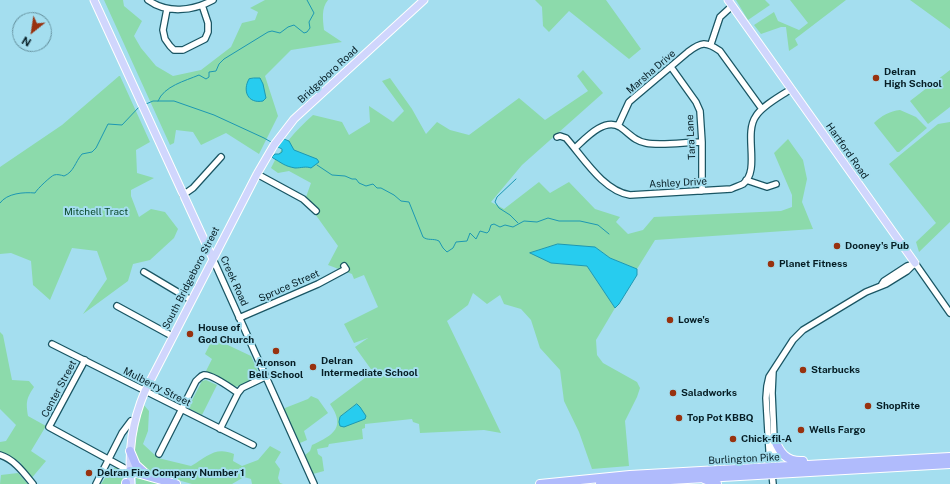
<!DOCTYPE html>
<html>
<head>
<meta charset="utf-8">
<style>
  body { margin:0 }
  #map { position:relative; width:950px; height:484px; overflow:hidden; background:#a4deef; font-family:"Public Sans",sans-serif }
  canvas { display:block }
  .north { position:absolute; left:12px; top:12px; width:40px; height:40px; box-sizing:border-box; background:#a4deef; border:1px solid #65919e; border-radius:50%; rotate:210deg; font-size:11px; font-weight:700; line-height:16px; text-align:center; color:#061e25 }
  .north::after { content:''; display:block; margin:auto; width:14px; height:18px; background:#98320f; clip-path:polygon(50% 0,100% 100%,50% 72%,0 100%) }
</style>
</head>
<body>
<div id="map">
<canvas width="950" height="484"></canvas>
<div class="north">N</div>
</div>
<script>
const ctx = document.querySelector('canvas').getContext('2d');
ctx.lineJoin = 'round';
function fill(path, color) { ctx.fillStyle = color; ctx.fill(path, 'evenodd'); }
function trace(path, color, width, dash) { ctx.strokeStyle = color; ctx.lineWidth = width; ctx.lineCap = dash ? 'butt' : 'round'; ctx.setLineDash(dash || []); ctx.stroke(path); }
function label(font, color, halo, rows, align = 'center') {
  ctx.font = font + ' "Public Sans",sans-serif'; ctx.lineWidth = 4; ctx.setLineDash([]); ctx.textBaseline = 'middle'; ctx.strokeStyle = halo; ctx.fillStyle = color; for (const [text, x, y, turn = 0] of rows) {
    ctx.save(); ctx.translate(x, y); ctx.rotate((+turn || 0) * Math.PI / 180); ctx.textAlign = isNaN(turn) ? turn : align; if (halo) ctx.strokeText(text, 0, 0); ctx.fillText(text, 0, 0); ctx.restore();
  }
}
fill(new Path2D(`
  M104 0H123L124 6 142 21 134 36 141 48 156 66 173 76 201 70 231 47 242 23 255 20 258 12 250 8 265 0H328C321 8 323 20 324 30L342 42 291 50 265 76 278 116 259 154 226 133 201 145 193 132 176 130 174 143 170 145Z
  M535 0H606L641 49 629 59 569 11 549 32 543 26 542 7Z
  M736 0H765L770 5 748 20Z
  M790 0H846L795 39 798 45 789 51 786 27H781L761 34 754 25 774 12 778 21 799 30 808 23Z
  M910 0H950V29Z
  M583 70 603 93 522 165 491 202 504 209 539 182 550 193 569 182 595 209 620 217 616 222 628 234 643 230 654 217 781 211 792 207V195L774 153 788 139 803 160 807 179 802 202 813 229 655 240 637 269 610 258 595 247 551 263 587 266 615 308 596 340 597 355 603 363 637 382 640 388 637 397 625 421 629 466 592 469 579 432 564 401 560 370 540 348 531 320 521 309 504 304 500 295 487 304 473 293 468 305 447 321 501 433 484 430 420 433 419 424 413 422 412 419 365 424V428L362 429 363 439 329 444 328 447 317 449 318 454 322 457 324 471 313 474 306 460 305 455 310 451 312 445C334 435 346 427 330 404L373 372 355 347 368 338 354 343 344 324 378 307 364 275 354 279 352 274 328 265 338 246 305 200 311 183 289 171 278 173 271 168C281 147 296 130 313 115L342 122 349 135 370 122 369 106 393 122 404 111 382 81 390 78 412 109 426 134 437 122 450 130 469 135 519 98 545 120 588 91 577 76Z
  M950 70V107L928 124 910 101Z
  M119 76H120L150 142 136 150 137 173 154 178 131 190V196L139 217 151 209 165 212 178 229 174 238 150 260 133 264 128 281 83 314 107 279 97 251 72 248 50 300 33 285 31 261 11 253 0 254V167L62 125Z
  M900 110 916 117 927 128 899 152H897L874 123C881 116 890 111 900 110Z
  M950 122V222L919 252 916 242 936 223 889 164 938 124Z
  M0 332 3 335 12 380 29 381 34 387C26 399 26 402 28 416L46 426 31 451 46 461 30 480 20 462 1 452H0V442L6 441 16 425 0 409Z
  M213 338 251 356 260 376 236 387 206 371 212 359 205 354Z
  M206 380 217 385 202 415 188 408 202 381Z
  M311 396 318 399 328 413 304 431 307 440 300 443 284 412 285 408 308 399Z
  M143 404 149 411 148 431 143 444 158 458 191 466C207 457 215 446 234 454L233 461 242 466 258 460 270 446 281 452 275 462 280 469 278 478 280 483 283 484H252L251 479 244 477 232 484H192L146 471 138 461 133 451Z
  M112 468H118L122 473 123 484H101Z
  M18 473 28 484H0L1 475Z
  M136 475 169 484H136Z`), '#8cdaab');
const water = new Path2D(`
  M254 78H260L263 84 266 98 263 101C248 104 242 91 249 79Z
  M284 139 289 141 294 150 317 159 319 162 311 168C306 166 301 168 295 168 284 166 282 163 273 158L272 157 275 154H279L282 152V149L278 147Z
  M558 244 595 247 610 258 637 269V275L619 304 615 308 587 266 551 263 530 253Z
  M357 404 360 407 366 416 365 419 344 427 340 426 339 422 340 417Z`);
fill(water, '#27ccef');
trace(water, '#1d98b2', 1);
trace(new Path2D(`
  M158 101C164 86 185 81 199 75L206 79 209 77V72L216 71 219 64 224 59 268 32 272 31 280 33 288 27 294 25 304 33 307 32 310 28 309 22 314 13 307 0
  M146 104 153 101H174L214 115 264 138 271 142
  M317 165 332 175 345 176 352 179H356L359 183 366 186 373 184 377 188H381L394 195 401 201 409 202 423 237C428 241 433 238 439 241L443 248 447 252 453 248 456 242 467 241 470 233 476 239 480 231 487 233 489 231 491 225 494 224 500 227 505 225 513 227 524 221 537 222 548 218 559 221H580L598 225 609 234
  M516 179 497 197 495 202 499 208 510 215 518 223
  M0 203C7 193 24 192 35 193 37 189 51 176 54 175 57 174 61 175 64 176 74 172 75 162 82 154L92 152 96 148 108 124 122 125 140 106`), '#1d98b2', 1);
const minor = new Path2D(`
  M148 0C167 14 193 11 213 0
  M167 9 163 30 165 39 170 46 174 50H183L205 39 208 32V23L202 5
  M711 44 720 17 732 6
  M671 67 696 102 700 111 702 142V191
  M618 126 629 102 636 96 688 52C701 42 706 41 720 51L762 109
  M557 137 560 136 566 138C583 157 603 191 630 195L731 189C735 187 739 186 743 184 761 170 743 134 756 116 763 105 781 96 791 89
  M575 148C585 139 604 117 620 127 629 133 634 141 646 143 661 146 686 142 702 142
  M257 174 303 199 316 211
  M746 180 767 187 776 184
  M183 195 193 188 221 157
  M213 259 314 484
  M915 263 950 313
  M144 272 191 300
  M882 284 884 281 907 266 913 264
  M117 306 172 336
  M239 318 318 284 346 269 344 266
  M52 344 253 445
  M85 360 49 427 126 469
  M773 371 772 393 774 438 773 470
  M220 429 238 393 242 388 265 377
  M159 454 196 381C199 379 200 376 204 375 211 374 231 388 238 393
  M0 455C14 459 24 473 33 484
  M96 484 122 433 131 421
  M773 484 772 474 770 467 766 398 767 386 769 377 793 340 803 330 866 292 886 284 907 271 915 263`);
const major = new Path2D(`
  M94 0 213 259
  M728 0 915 263
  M131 484C128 450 132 422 145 391L257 174 274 145 294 119 424 0`);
const highway = new Path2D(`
  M774 438C780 453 786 462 803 461
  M130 451 136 465 146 474
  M130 471 176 484
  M704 479 717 484
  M126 484V483
  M540 484 630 475 950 457
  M600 484 950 464`);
trace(minor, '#1a5664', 8);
trace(major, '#fff', 9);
trace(highway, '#fff', 10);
trace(minor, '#fff', 5.5);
trace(major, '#d0d6fd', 7);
trace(highway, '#b0bbfc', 8);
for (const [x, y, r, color] of [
  [876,78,4,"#98320f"],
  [837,246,4,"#98320f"],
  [771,264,4,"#98320f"],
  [670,320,4,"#98320f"],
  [190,334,4,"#98320f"],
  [276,351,4,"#98320f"],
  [313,367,4,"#98320f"],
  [803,370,4,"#98320f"],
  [673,393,4,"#98320f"],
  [868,406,4,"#98320f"],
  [679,418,4,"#98320f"],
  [801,430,4,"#98320f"],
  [733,439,4,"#98320f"],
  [89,473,4,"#98320f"]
]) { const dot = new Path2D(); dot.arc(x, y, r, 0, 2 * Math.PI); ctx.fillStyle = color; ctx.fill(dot); trace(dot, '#a4deef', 1.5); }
label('10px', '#061e25', '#a4deef', [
  ["Marsha Drive",651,72,-41],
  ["Bridgeboro Road",328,75,-43],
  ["Tara Lane",691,137,-93],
  ["Hartford Road",847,151,55],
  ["Ashley Drive",678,183,-3],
  ["South Bridgeboro Street",191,278,-63],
  ["Creek Road",234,281,66],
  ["Spruce Street",289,286,-24],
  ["Mulberry Street",157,387,27],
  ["Center Street",59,389,-62],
  ["Burlington Pike",744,459,-3]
]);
label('bold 10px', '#061e25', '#a4deef', [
  ["Delran",884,72],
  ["High School",884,84],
  ["Dooney's Pub",845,246],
  ["Planet Fitness",779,264],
  ["Lowe's",678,320],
  ["House of",198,328],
  ["God Church",198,340],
  ["Delran",321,361],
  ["Intermediate School",321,373],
  ["Aronson",276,363,"center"],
  ["Bell School",276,375,"center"],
  ["Starbucks",811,370],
  ["Saladworks",681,393],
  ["ShopRite",876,406],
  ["Top Pot KBBQ",687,418],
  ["Wells Fargo",809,430],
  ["Chick-fil-A",741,439],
  ["Delran Fire Company Number 1",97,473]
], 'left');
label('10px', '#0c492c', '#a4deef', [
  ["Mitchell Tract",96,212]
]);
</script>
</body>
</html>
